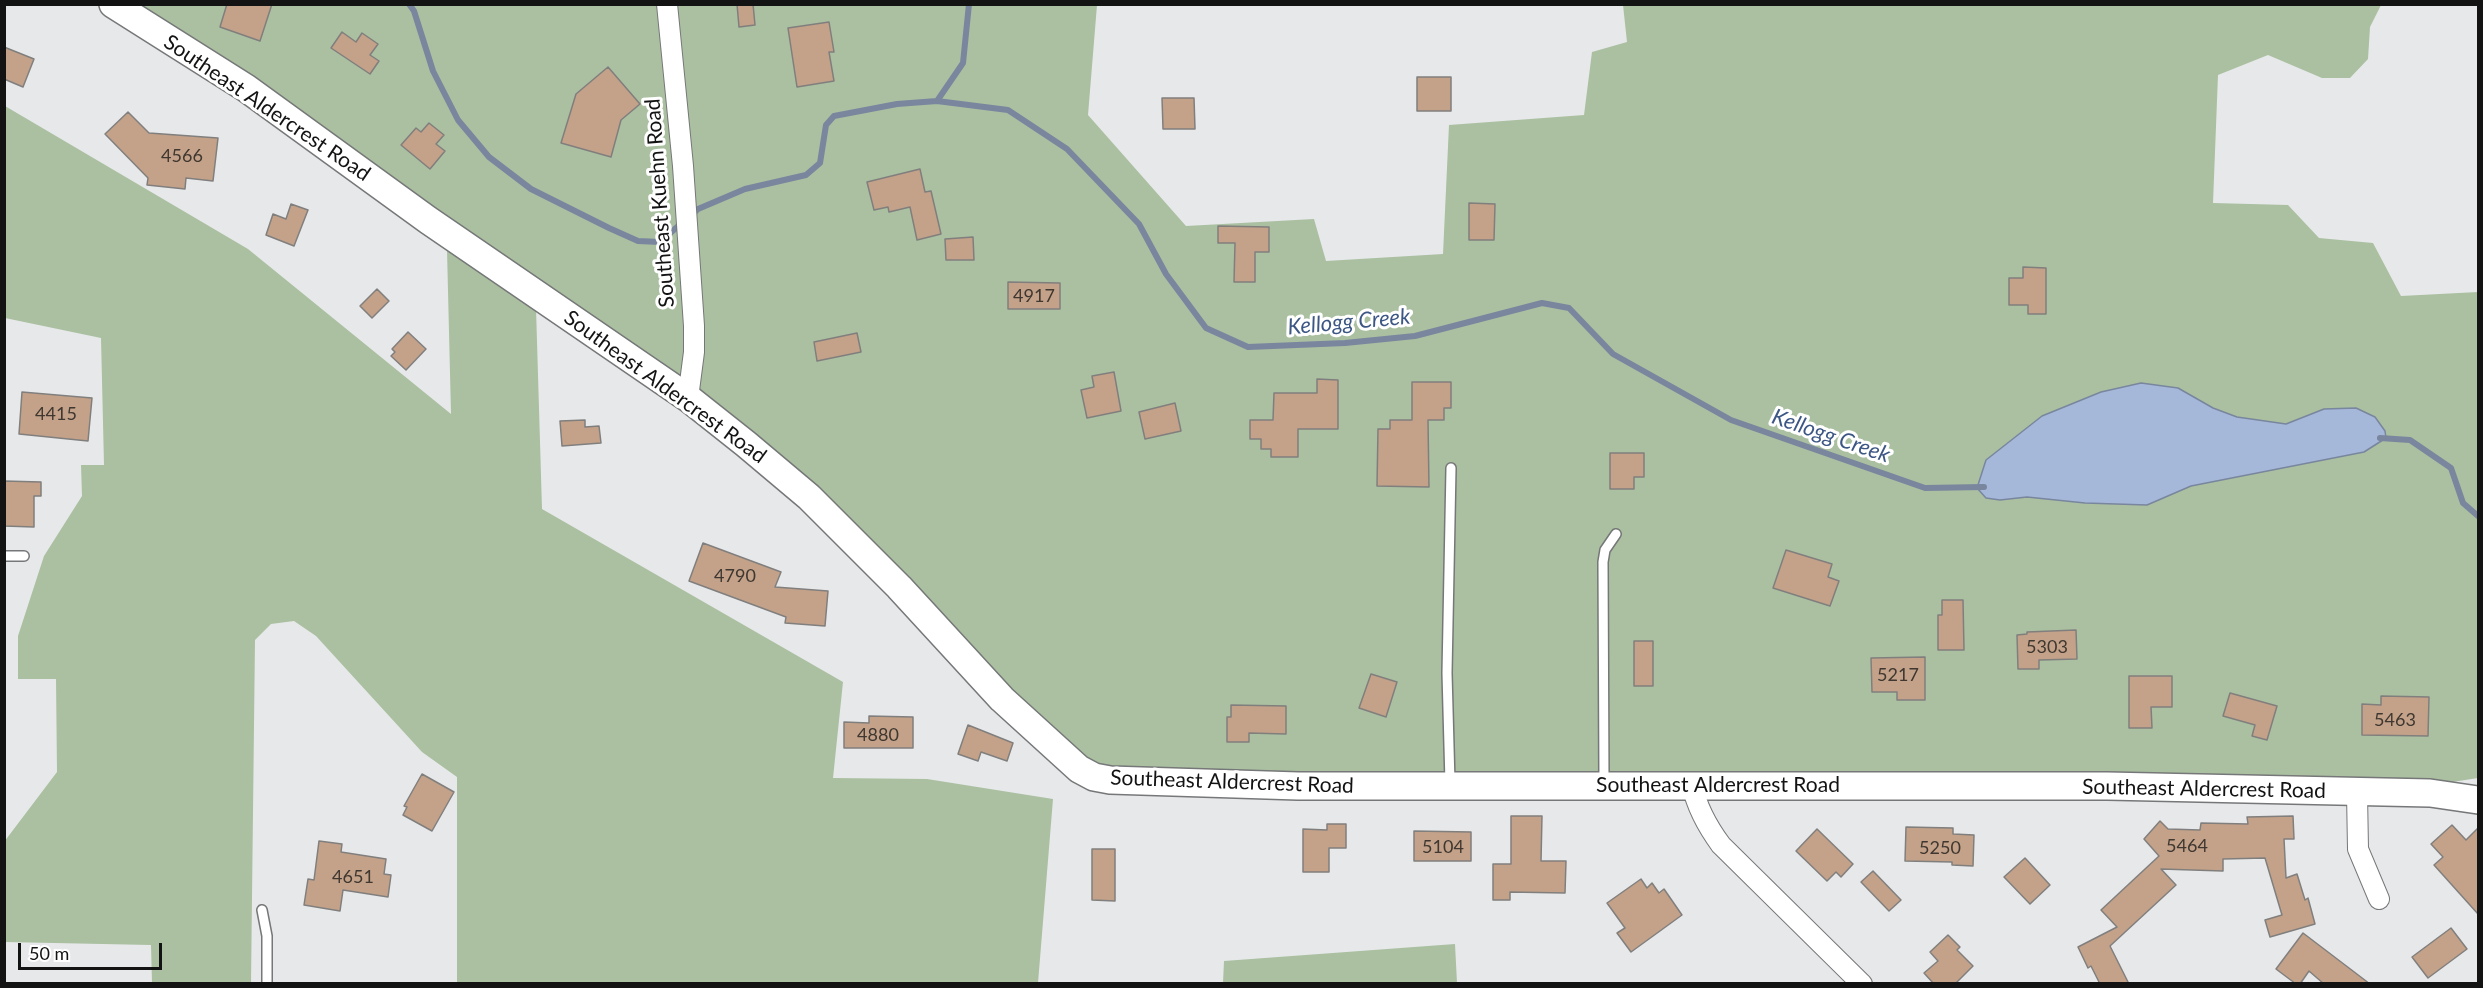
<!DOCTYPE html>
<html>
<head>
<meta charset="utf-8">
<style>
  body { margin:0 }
  #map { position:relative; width:2483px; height:988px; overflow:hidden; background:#e7e8ea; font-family:Lato,sans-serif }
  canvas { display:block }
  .frame { position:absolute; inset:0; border:6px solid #131313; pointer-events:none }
  .scale { position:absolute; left:18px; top:943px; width:144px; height:27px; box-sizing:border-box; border:3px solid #131313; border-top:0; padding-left:8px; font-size:18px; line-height:21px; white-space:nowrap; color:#131313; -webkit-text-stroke:4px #fff; paint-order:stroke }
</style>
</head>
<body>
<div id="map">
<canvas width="2483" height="988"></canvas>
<div class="frame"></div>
<div class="scale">50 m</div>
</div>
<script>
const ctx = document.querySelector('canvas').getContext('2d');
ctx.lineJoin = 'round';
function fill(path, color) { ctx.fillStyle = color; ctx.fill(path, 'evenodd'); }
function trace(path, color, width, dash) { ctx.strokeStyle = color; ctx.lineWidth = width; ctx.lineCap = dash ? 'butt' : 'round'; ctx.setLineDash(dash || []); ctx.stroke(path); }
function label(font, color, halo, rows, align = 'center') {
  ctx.font = font + ' Lato,sans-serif'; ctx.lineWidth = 6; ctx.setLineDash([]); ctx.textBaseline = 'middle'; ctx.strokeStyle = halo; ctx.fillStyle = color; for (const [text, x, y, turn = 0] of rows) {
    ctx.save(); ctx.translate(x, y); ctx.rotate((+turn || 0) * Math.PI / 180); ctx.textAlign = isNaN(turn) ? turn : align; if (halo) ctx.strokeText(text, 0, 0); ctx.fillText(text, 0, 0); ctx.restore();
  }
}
fill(new Path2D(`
  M128 5H1097L1088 115 1186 226 1314 219 1326 261 1443 254 1449 125 1584 115 1592 52 1627 42 1623 5H2381L2370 27 2368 59 2350 78H2322L2268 55 2218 75 2213 203 2288 205 2319 238 2373 243 2401 296 2478 292V778L2446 783 1117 774 1086 765 813 487Z
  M5 106 248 249 451 414 447 250 536 308 542 509 843 682 833 778 927 779 1053 799 1038 983H457V777L422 752 316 636 294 621 271 624 255 640 251 983H152L151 945 5 942 4 842 57 772 56 679H18V636L44 556 82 496 81 465H104L101 338 5 318Z
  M1455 944 1457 983H1223L1224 961Z`), '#aac0a1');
const water = new Path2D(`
  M2141 383 2178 388 2213 408 2237 417 2286 424 2324 409 2356 408 2375 417 2385 431 2386 438 2364 452 2191 486 2147 505 2085 503 2027 497 2000 500 1986 498 1977 488 1986 460 2042 416 2101 392Z`);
fill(water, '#a5b8da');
trace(water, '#79869e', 1.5);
trace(new Path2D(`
  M409 4 414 11 433 71 458 120 489 157 531 189 609 228 638 241 660 242 684 221
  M937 101 963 63 969 4
  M692 215 698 209 745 189 806 175 820 163 826 125 834 116 897 104 937 101 1008 110 1067 149 1139 224 1166 274 1206 328 1248 347 1345 343 1415 336 1542 303 1569 308 1613 354 1731 420 1925 488 1984 487
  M2380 438 2410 440 2451 468 2463 503 2478 516`), '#79869e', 6);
const building = new Path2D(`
  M227 4H272L260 41 220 27Z
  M737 4H753L755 25 739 27Z
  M829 22 834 52H829L834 81 797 87 788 28Z
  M342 32 356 42 362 33 378 44 370 55 379 61 370 74 331 48Z
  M4 47 34 59 23 87 4 79Z
  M608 67 640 104 621 120 611 157 561 143 576 94Z
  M1417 77H1451V111H1417Z
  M1162 98H1194L1195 129H1163Z
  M128 112 149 133 218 138 213 181 186 178 185 189 147 185 148 178 105 134Z
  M429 123 444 135 436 144 445 151 430 169 401 145 416 128 421 132Z
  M920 169 925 192 931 191 941 234 917 240 910 207 889 212 888 207 874 210 867 182Z
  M1469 203 1495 204 1494 240H1469Z
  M291 204 308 210 294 246 266 235 273 214 286 219Z
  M1218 226 1269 227V252H1255V282H1234L1235 243H1218Z
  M973 237 974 260H946L945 239Z
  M2023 267 2046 268V314H2028V305H2009V278H2023Z
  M1008 282 1060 283V309H1008Z
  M377 289 389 301 372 318 360 306Z
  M408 332 426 349 406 370 391 356 395 352 392 349Z
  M857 333 861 352 817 361 814 342Z
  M1114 372 1121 411 1087 418 1081 390 1094 387 1092 376Z
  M1317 379 1338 380V429H1298V457H1271V449H1261V439H1250V420H1273L1274 393H1317Z
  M1412 382H1451V408H1444V420H1428L1429 487 1377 486 1378 429H1390V420H1412Z
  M22 392 92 398 88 441 19 434Z
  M1175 403 1181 431 1145 439 1139 412Z
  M585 420V427L599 426 601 443 562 446 560 421Z
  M1610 453H1644V477H1634V489H1610Z
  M4 481 41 482V496H34V527L4 526Z
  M703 543 781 572 775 587 828 591 825 626 785 623 786 617 689 581Z
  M1786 550 1832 564 1828 577 1839 581 1830 606 1773 588Z
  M1942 600H1963L1964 650H1938V615H1942Z
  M2076 630 2077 659 2039 660V669H2018L2017 635 2027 634V632Z
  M1634 641H1653V686H1634Z
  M1925 657V700H1897V692H1872L1871 658Z
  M1371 674 1397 682 1386 717 1359 708Z
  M2129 676H2172V707H2151L2152 728H2129Z
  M2230 693 2277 706 2267 740 2252 736 2255 725 2223 716Z
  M2381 696 2429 697 2428 736 2362 735V704L2381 705Z
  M1231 705 1286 706V734L1249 733V742H1227V717H1231Z
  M869 716 913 717V748H844V722L869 723Z
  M968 725 1013 743 1007 761 981 752 978 761 958 754Z
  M422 774 454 792 432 831 403 815 407 807 404 806Z
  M1511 816H1542L1541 861H1566L1565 893 1510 892V900H1493V864H1511Z
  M2293 816 2294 839H2284L2286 878 2297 874 2305 900 2308 898 2315 924 2270 937 2265 920 2282 915 2265 858 2223 859V871L2161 869 2176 885 2110 946 2129 984H2100L2091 966 2088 968 2078 947 2117 927 2101 910 2159 856 2144 839 2160 821 2168 829 2200 830 2201 823 2248 824 2247 817Z
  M1327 824H1346V848H1329V872H1303V829L1327 830Z
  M2452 825 2466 840 2478 828V914L2434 865 2443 857 2431 844Z
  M1906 827 1953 828V834L1974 835 1973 866 1952 865V862L1905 861Z
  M1817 829 1853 864 1841 877 1836 872 1827 881 1796 851Z
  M1414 831 1471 832V861H1414Z
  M319 841 342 844 341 852 386 859 384 874 391 875 388 897 343 890 340 911 304 905 308 879 314 880Z
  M1092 849H1115V901L1092 900Z
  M2025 858 2050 885 2030 904 2004 877Z
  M1873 871 1901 900 1889 911 1861 882Z
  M1641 879 1647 888 1652 883 1659 893 1664 889 1682 915 1631 952 1617 933 1625 928 1607 903Z
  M2451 928 2467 949 2428 978 2412 957Z
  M2303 933 2370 984H2324L2309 971 2300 984H2296L2276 969Z
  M1948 935 1960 947 1957 950 1973 966 1955 984H1934L1924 973 1938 961 1930 952Z`);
fill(building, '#c3a289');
trace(building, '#817f7e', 1.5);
const lane = new Path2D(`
  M4 556H24
  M1450 783 1447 673 1451 468
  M1604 783 1603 562 1605 550 1616 534
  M262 910 267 936V984`);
const street = new Path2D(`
  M667 4 683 166 694 326V352L688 398
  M1692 785C1697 808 1707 826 1721 845L1862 984
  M2357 793 2358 849 2379 899`);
const secondary = new Path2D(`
  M113 4 246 88 428 220 688 398 746 444 809 497 899 587 1002 699 1079 769 1094 777 1110 780 1298 786H2107L2430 793 2478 800`);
trace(lane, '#767778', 12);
trace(street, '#767778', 22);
trace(secondary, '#767778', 30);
trace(lane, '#fff', 9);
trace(street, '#fff', 20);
trace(secondary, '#fff', 27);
label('18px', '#3f3730', null, [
  ["4566",182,156],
  ["4917",1034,296],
  ["4415",56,414],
  ["4790",735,576],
  ["5303",2047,647],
  ["5217",1898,675],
  ["5463",2395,720],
  ["4880",878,735],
  ["5464",2187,846],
  ["5104",1443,847],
  ["5250",1940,848],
  ["4651",353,877]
]);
label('21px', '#131313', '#fff', [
  ["Southeast Aldercrest Road",267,108,34],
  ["Southeast Kuehn Road",660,203,-94],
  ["Southeast Aldercrest Road",665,387,36],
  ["Southeast Aldercrest Road",1232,782,2],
  ["Southeast Aldercrest Road",1718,785],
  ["Southeast Aldercrest Road",2204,789,1]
]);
label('italic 22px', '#3d5785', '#fff', [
  ["Kellogg Creek",1349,322,-5],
  ["Kellogg Creek",1831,436,19]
]);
</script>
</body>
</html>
